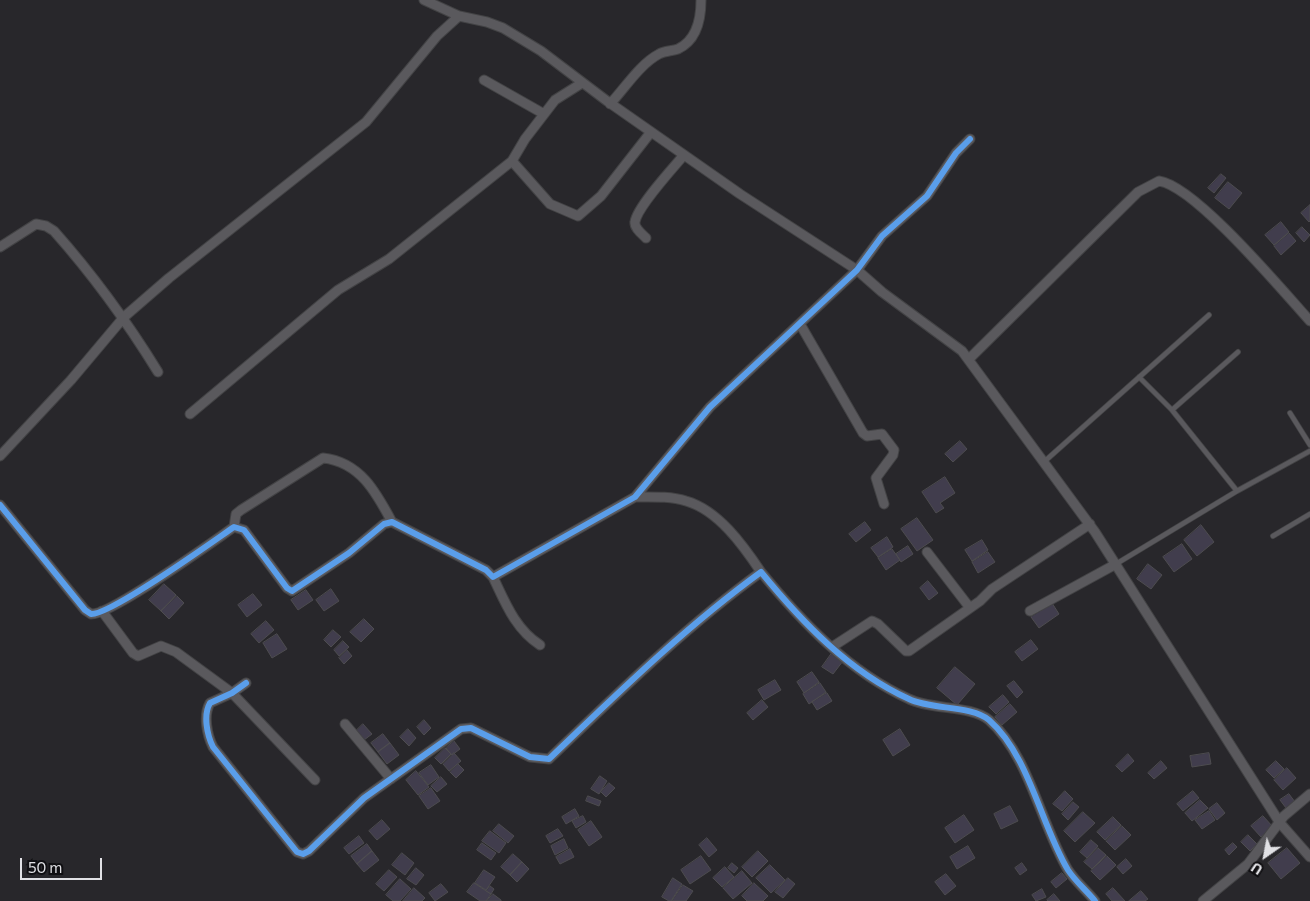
<!DOCTYPE html>
<html>
<head>
<meta charset="utf-8">
<style>
  body { margin:0 }
  #map { position:relative; width:1310px; height:901px; overflow:hidden; background:#28272b; font-family:Commissioner,sans-serif }
  canvas { display:block }
  .north { position:absolute; left:1240px; top:831px; width:50px; height:50px; -webkit-text-stroke:4px #100f12; paint-order:stroke; rotate:213deg; font-size:14px; font-weight:700; line-height:20px; text-align:center; color:#e1e1e5 }
  .north::after { content:''; display:block; margin:auto; width:18px; height:22px; background:#e1e1e5; clip-path:polygon(50% 0,100% 100%,50% 72%,0 100%) }
  .scale { position:absolute; left:20px; top:858px; width:82px; height:22px; box-sizing:border-box; border:2px solid #e1e1e5; border-top:0; padding-left:6px; font-size:15px; line-height:18px; white-space:nowrap; color:#e1e1e5; -webkit-text-stroke:4px #100f12; paint-order:stroke }
</style>
</head>
<body>
<div id="map">
<canvas width="1310" height="901"></canvas>
<div class="north">U</div>
<div class="scale">50 m</div>
</div>
<script>
const ctx = document.querySelector('canvas').getContext('2d');
ctx.lineJoin = 'round';
function fill(path, color) { ctx.fillStyle = color; ctx.fill(path, 'evenodd'); }
function trace(path, color, width, dash) { ctx.strokeStyle = color; ctx.lineWidth = width; ctx.lineCap = dash ? 'butt' : 'round'; ctx.setLineDash(dash || []); ctx.stroke(path); }
const building = new Path2D(`
  M1221 174 1226 178 1214 193 1208 188Z
  M1228 182 1242 193 1229 209 1215 198Z
  M1310 205V221L1309 222 1301 213Z
  M1281 222 1289 232 1274 245 1265 235Z
  M1302 227 1310 235 1304 242 1296 233Z
  M1289 233 1296 241 1281 255 1274 246Z
  M960 441 967 449 953 462 945 454Z
  M945 477 955 493 940 503 944 508 936 513 922 492Z
  M917 518 933 540 917 551 901 529Z
  M865 522 871 530 856 542 849 534Z
  M1201 525 1214 542 1197 556 1184 540Z
  M887 537 893 547 878 557 871 548Z
  M982 540 988 550 972 561 965 550Z
  M1182 544 1192 559 1174 572 1163 557Z
  M908 546 913 554 901 562 896 554Z
  M892 549 900 560 886 570 878 558Z
  M988 552 995 562 978 573 972 562Z
  M1148 564 1162 575 1151 589 1137 579Z
  M928 581 938 593 929 600 920 588Z
  M164 584 176 595 161 611 149 600Z
  M331 589 339 601 324 611 316 600Z
  M306 590 313 600 298 610 291 600Z
  M253 594 262 605 247 617 238 605Z
  M177 596 184 603 169 619 161 611Z
  M1052 603 1059 614 1039 628 1031 617Z
  M364 619 374 629 361 642 350 632Z
  M266 621 274 630 259 643 251 634Z
  M333 630 341 637 331 647 324 640Z
  M277 634 287 649 272 658 263 643Z
  M1031 640 1038 649 1022 661 1015 652Z
  M343 641 349 647 339 656 334 650Z
  M347 650 352 656 344 664 339 658Z
  M832 653 843 661 833 674 822 667Z
  M955 667 975 684 957 705 937 688Z
  M812 672 819 682 804 693 797 682Z
  M775 680 781 690 764 700 758 690Z
  M1014 681 1023 692 1017 698 1007 686Z
  M820 683 826 692 809 704 803 694Z
  M827 693 832 701 817 710 812 702Z
  M1003 695 1009 702 996 714 989 707Z
  M762 700 768 707 753 720 747 713Z
  M1010 704 1017 712 1002 725 995 717Z
  M424 720 431 728 424 735 417 727Z
  M363 724 372 734 364 740 356 731Z
  M408 729 416 738 409 746 400 737Z
  M900 729 910 745 893 756 883 740Z
  M383 734 390 743 378 752 371 743Z
  M454 741 460 749 452 755 446 748Z
  M390 743 399 755 387 764 378 752Z
  M445 748 451 754 441 764 435 758Z
  M454 753 461 761 449 771 443 764Z
  M1209 753 1211 764 1192 767 1190 756Z
  M1128 754 1134 761 1122 772 1116 766Z
  M1161 761 1167 768 1154 779 1148 773Z
  M1276 761 1284 769 1274 778 1266 770Z
  M458 764 464 770 456 778 450 772Z
  M431 765 439 777 428 785 419 773Z
  M1287 768 1296 778 1283 790 1274 780Z
  M416 771 429 787 418 795 406 780Z
  M600 776 607 781 599 794 591 789Z
  M441 777 447 784 437 792 431 786Z
  M609 783 615 788 606 797 601 792Z
  M431 788 440 801 428 809 419 796Z
  M1065 791 1073 799 1062 811 1053 804Z
  M1193 791 1199 798 1183 811 1177 804Z
  M1289 794 1295 802 1286 808 1280 800Z
  M588 796 601 801 599 806 586 801Z
  M1200 800 1208 808 1192 821 1185 813Z
  M1073 802 1079 807 1068 820 1062 814Z
  M1217 803 1225 813 1217 820 1209 809Z
  M1010 806 1018 821 1001 829 994 814Z
  M575 809 579 816 566 824 562 817Z
  M1209 811 1215 820 1202 829 1195 820Z
  M1083 812 1095 823 1075 842 1064 831Z
  M964 815 974 830 955 843 945 828Z
  M583 816 586 822 576 828 572 821Z
  M1263 816 1273 827 1261 837 1251 826Z
  M1113 817 1121 825 1105 840 1097 832Z
  M382 820 390 829 377 840 369 831Z
  M591 821 602 837 589 846 578 830Z
  M499 824 514 836 508 843 493 831Z
  M1122 826 1131 835 1115 850 1106 841Z
  M558 829 563 836 550 843 546 836Z
  M490 831 506 843 499 853 482 841Z
  M1248 835 1257 844 1250 851 1241 842Z
  M359 836 364 843 349 854 344 848Z
  M707 838 717 850 709 857 699 845Z
  M564 839 568 848 555 855 551 846Z
  M1091 840 1098 846 1087 858 1080 852Z
  M482 843 496 853 491 860 477 850Z
  M1233 843 1237 847 1229 855 1225 850Z
  M367 844 372 851 357 864 351 856Z
  M968 846 975 858 957 869 950 857Z
  M1098 848 1106 855 1092 869 1084 862Z
  M1287 848 1300 863 1281 879 1268 863Z
  M570 849 574 857 560 864 556 857Z
  M372 851 379 860 364 872 357 864Z
  M758 851 768 861 752 877 742 867Z
  M402 853 414 863 405 875 392 865Z
  M513 854 522 862 510 875 501 867Z
  M701 856 711 870 690 884 681 870Z
  M1107 856 1116 865 1100 880 1091 871Z
  M1126 859 1132 866 1123 874 1117 867Z
  M522 862 529 869 517 882 510 875Z
  M732 863 738 868 734 873 728 868Z
  M1022 863 1027 870 1020 875 1015 868Z
  M770 865 785 880 771 893 756 878Z
  M725 867 734 877 722 887 713 878Z
  M416 868 424 875 416 885 407 879Z
  M389 870 397 877 384 891 376 884Z
  M484 870 495 877 486 890 475 883Z
  M742 871 752 883 733 899 723 888Z
  M1062 873 1067 879 1056 888 1051 882Z
  M946 874 956 886 945 895 935 882Z
  M673 878 682 884 671 901H669L662 897Z
  M788 878 795 884 783 898 775 892Z
  M400 879 411 889 400 901H393L386 895Z
  M474 883 491 894 486 901H480L467 892Z
  M754 883 768 896 763 901H747L742 896Z
  M441 884 448 892 435 901 429 893Z
  M683 885 693 891 686 901H672Z
  M490 886 494 889 491 894 486 891Z
  M414 888 425 898 422 901H403Z
  M1113 888 1125 901H1112L1106 894Z
  M1042 889 1046 897 1036 901 1032 895Z
  M1141 891 1148 899 1145 901H1129Z
  M493 894 501 900V901H487Z
  M1054 894 1060 901H1048L1047 900Z`);
fill(building, '#413d4d');
trace(building, '#4d4c4f', 1);
const service = new Path2D(`
  M1139 377 1172 410 1237 491
  M1172 410 1238 352
  M1290 413 1310 445
  M1045 461 1209 315
  M1273 536 1310 514
  M1116 564 1237 491 1310 451`);
const minor = new Path2D(`
  M424 0 459 16 487 22 503 28 541 51 607 101 740 194 857 270 882 292 962 351 1095 532 1280 823 1310 857
  M484 80 544 114
  M610 104C625 88 640 64 659 54 664 51 672 51 678 49 697 40 701 20 701 0
  M512 161 550 204 578 216 601 196 651 132
  M646 238C642 234 634 228 635 222 637 207 673 168 684 155
  M0 247 36 224 46 226 54 231C94 276 126 320 158 372
  M800 324 863 433 867 436 882 434 894 450 893 455 876 478 884 504
  M969 359 1138 192 1159 181C1195 186 1282 290 1310 321
  M190 414 338 290 389 259 512 161 525 139 555 100 582 83
  M0 456 71 380 124 317 169 278 366 122 437 36 459 16
  M635 497C652 497 670 496 686 501 718 510 743 545 761 572
  M0 505 85 610 91 614C111 615 212 542 234 527L244 530 287 588 292 591 349 553 384 524 392 522 486 570 493 577 635 497 710 407 857 270 882 236 927 196 956 153 970 139
  M234 527 236 514 241 510 323 458C360 462 376 492 392 522
  M927 552 970 608
  M493 577C505 602 515 629 540 645
  M102 611 133 653 138 656 161 646 176 652 232 693 315 780
  M1030 611 1116 564
  M832 647 872 621 878 624 906 651H909L980 601 992 589 1090 524
  M246 683 232 693 210 703C203 715 207 735 213 747L297 852 303 854 309 851 364 798 461 729 471 728 530 757 549 759C617 694 684 628 761 572 801 621 849 672 909 699 931 710 971 705 989 720 1029 755 1041 825 1068 870 1075 881 1087 891 1095 901
  M345 724 391 779
  M1203 901 1248 864 1284 816 1310 794`);
trace(service, '#434345', 6);
trace(minor, '#434345', 11);
trace(service, '#5a595d', 4.5);
trace(minor, '#5a595d', 9);
trace(new Path2D(`
  M0 505 85 610 91 614C111 615 212 542 234 527L244 530 287 588 292 591 349 553 384 524 392 522 486 570 493 577 635 497 710 407 857 270 882 236 927 196 956 153 970 139
  M246 683 232 693 210 703C203 715 207 735 213 747L297 852 303 854 309 851 364 798 461 729 471 728 530 757 549 759C617 694 684 628 761 572 801 621 849 672 909 699 931 710 971 705 989 720 1029 755 1041 825 1068 870 1075 881 1087 891 1095 901`), '#5a9eea', 6);
</script>
</body>
</html>
